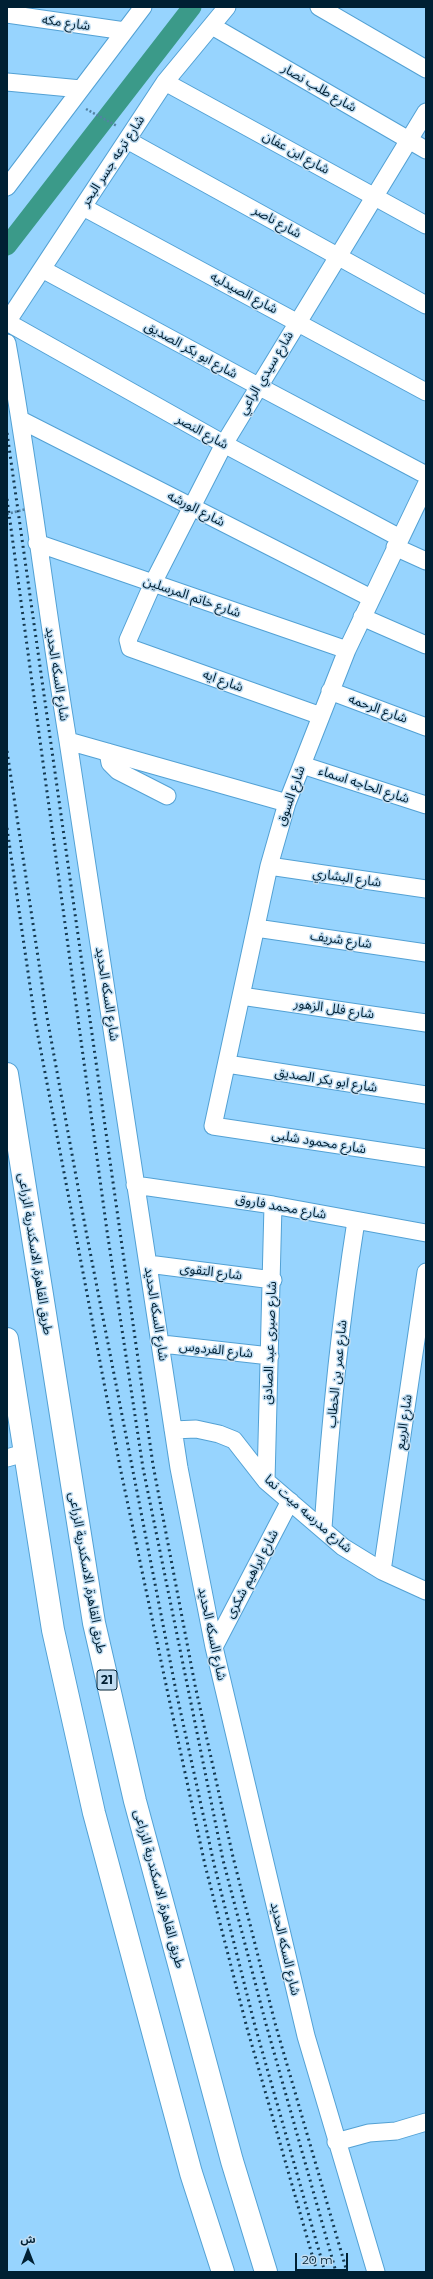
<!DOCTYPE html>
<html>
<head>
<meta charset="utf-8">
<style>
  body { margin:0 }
  #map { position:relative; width:433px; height:2279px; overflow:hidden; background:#97d4fe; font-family:Montserrat,"Noto Sans Arabic",sans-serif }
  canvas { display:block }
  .frame { position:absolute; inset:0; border:8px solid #002033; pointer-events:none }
  .north { position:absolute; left:8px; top:2231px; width:40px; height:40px; -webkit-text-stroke:3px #c0ddf2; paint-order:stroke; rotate:0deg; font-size:11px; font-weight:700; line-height:16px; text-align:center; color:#002033 }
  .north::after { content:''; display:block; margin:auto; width:14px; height:18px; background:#002033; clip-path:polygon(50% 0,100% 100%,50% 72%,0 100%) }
  .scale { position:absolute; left:295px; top:2253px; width:53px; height:18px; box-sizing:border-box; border:2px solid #002033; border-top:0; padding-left:5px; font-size:12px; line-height:14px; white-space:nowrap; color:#002033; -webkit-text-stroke:3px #c0ddf2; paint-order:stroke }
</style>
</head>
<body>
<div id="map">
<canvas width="433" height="2279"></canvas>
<div class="frame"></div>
<div class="north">ش</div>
<div class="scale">20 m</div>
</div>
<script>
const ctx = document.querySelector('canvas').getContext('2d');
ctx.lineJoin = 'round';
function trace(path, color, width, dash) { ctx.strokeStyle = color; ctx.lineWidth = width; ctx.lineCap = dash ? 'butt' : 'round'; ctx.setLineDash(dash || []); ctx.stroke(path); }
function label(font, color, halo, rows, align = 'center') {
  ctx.font = font + ' Montserrat,"Noto Sans Arabic",sans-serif'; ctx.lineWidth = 3; ctx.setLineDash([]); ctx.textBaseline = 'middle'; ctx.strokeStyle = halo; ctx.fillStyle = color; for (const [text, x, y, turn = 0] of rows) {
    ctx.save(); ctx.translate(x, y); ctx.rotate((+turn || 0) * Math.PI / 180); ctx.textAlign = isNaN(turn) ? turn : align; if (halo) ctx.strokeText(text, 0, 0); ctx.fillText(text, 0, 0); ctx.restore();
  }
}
trace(new Path2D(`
  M7 246 192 7`), '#3b9a89', 19);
const minor = new Path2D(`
  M319 7 426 69
  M7 14 125 31
  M212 26 426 150
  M7 82 81 89
  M165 82 426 225
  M127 140 426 305
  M7 187 143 7
  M83 207 426 392
  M42 269 258 386 426 475
  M7 322 224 444 400 538
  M7 322 165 82 227 7
  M7 343C31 475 46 608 68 741L179 1468 214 1647 306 2036 376 2272
  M21 420 371 598
  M426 485 347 650 287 803 269 866 213 1126 426 1158
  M37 543 347 650
  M395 547 426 561
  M362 617 426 645
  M330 691 426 727
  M321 716 130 648 128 640 153 583 224 444 426 112
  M68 741 287 803
  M108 752 110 763 118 771 167 796
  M302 765 426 805
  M269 866 426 889
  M256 928 426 953
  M241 996 426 1023
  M227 1064 426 1095
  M135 1185 273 1205 426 1233
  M148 1264 273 1280
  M162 1344 270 1356
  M173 1430 196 1429 219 1434 234 1440 266 1481 343 1547 382 1571 426 1591
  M7 1458 24 1453
  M266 1481 273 1205
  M323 1528C330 1425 340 1322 356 1221
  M382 1571 426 1272
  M214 1647 290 1501
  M336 2142 369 2133 396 2131 426 2122`);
const highway = new Path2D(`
  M7 1074 94 1623 135 1801 232 2161 266 2272
  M7 1339 53 1630 94 1813 191 2173 223 2272`);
trace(minor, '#53a1d4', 19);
trace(highway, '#53a1d4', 24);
trace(new Path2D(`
  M86 109 117 126`), '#5383a3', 2.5, [2, 2]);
trace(minor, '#fff', 17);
trace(highway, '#fff', 22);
trace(new Path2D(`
  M7 433 153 1465 195 1685 233 1857 275 2023 347 2272
  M7 499 107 1231 143 1468 223 1860 266 2024 336 2272
  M7 751 47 1017 86 1231 176 1691 214 1864 255 2026 325 2272
  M7 828 35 1020 120 1467 168 1694 205 1865 247 2028 317 2272`), '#153950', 3, [2, 4]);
trace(new Path2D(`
  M7 514 26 509`), '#5383a3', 2.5, [2, 2]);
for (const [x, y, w] of [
  [107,1680,20]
]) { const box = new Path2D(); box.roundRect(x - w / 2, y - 10, w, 20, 3); ctx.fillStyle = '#c0ddf2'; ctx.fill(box); trace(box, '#002033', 1); }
label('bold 12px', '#002033', null, [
  ["21",107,1680]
]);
label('13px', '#002033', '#c0ddf2', [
  ["شارع مكه",66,23,8],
  ["شارع طلب نصار",319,88,30],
  ["شارع ابن عفان",296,153,29],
  ["شارع ترعه جسر البحر",113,161,-57],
  ["شارع ناصر",277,222,29],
  ["شارع الصيدليه",244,293,28],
  ["شارع ابو بكر الصديق",191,350,29],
  ["شارع سيدي الراعي",266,373,-59],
  ["شارع النصر",202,432,29],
  ["شارع الورشه",196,509,27],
  ["شارع خاتم المرسلين",192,597,19],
  ["شارع السكه الحديد",57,674,81],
  ["شارع ايه",223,681,20],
  ["شارع الرحمه",378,709,20],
  ["شارع الحاجه اسماء",364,785,18],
  ["شارع السوق",291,796,-71],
  ["شارع البشاري",347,878,8],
  ["شارع شريف",341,940,8],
  ["شارع السكه الحديد",107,994,81],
  ["شارع فلل الزهور",334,1009,8],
  ["شارع ابو بكر الصديق",326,1080,9],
  ["شارع محمود شلبى",319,1142,9],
  ["شارع محمد فاروق",281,1207,10],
  ["طريق القاهرة, الاسكندرية الزراعى",35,1254,81],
  ["شارع التقوى",211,1272,7],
  ["شارع السكه الحديد",156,1314,81],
  ["شارع صبرى عبد الصادق",270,1343,-88],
  ["شارع الفردوس",216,1350,6],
  ["شارع عمر بن الخطاب",337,1374,-84],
  ["شارع الربيع",404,1422,-82],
  ["شارع مدرسه ميت نما",308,1514,41],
  ["طريق القاهرة, الاسكندرية الزراعى",87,1573,80],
  ["شارع ابراهيم شكرى",252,1574,-62],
  ["شارع السكه الحديد",212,1634,78],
  ["طريق القاهرة, الاسكندرية الزراعى",159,1889,75],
  ["شارع السكه الحديد",285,1949,77]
]);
</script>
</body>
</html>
